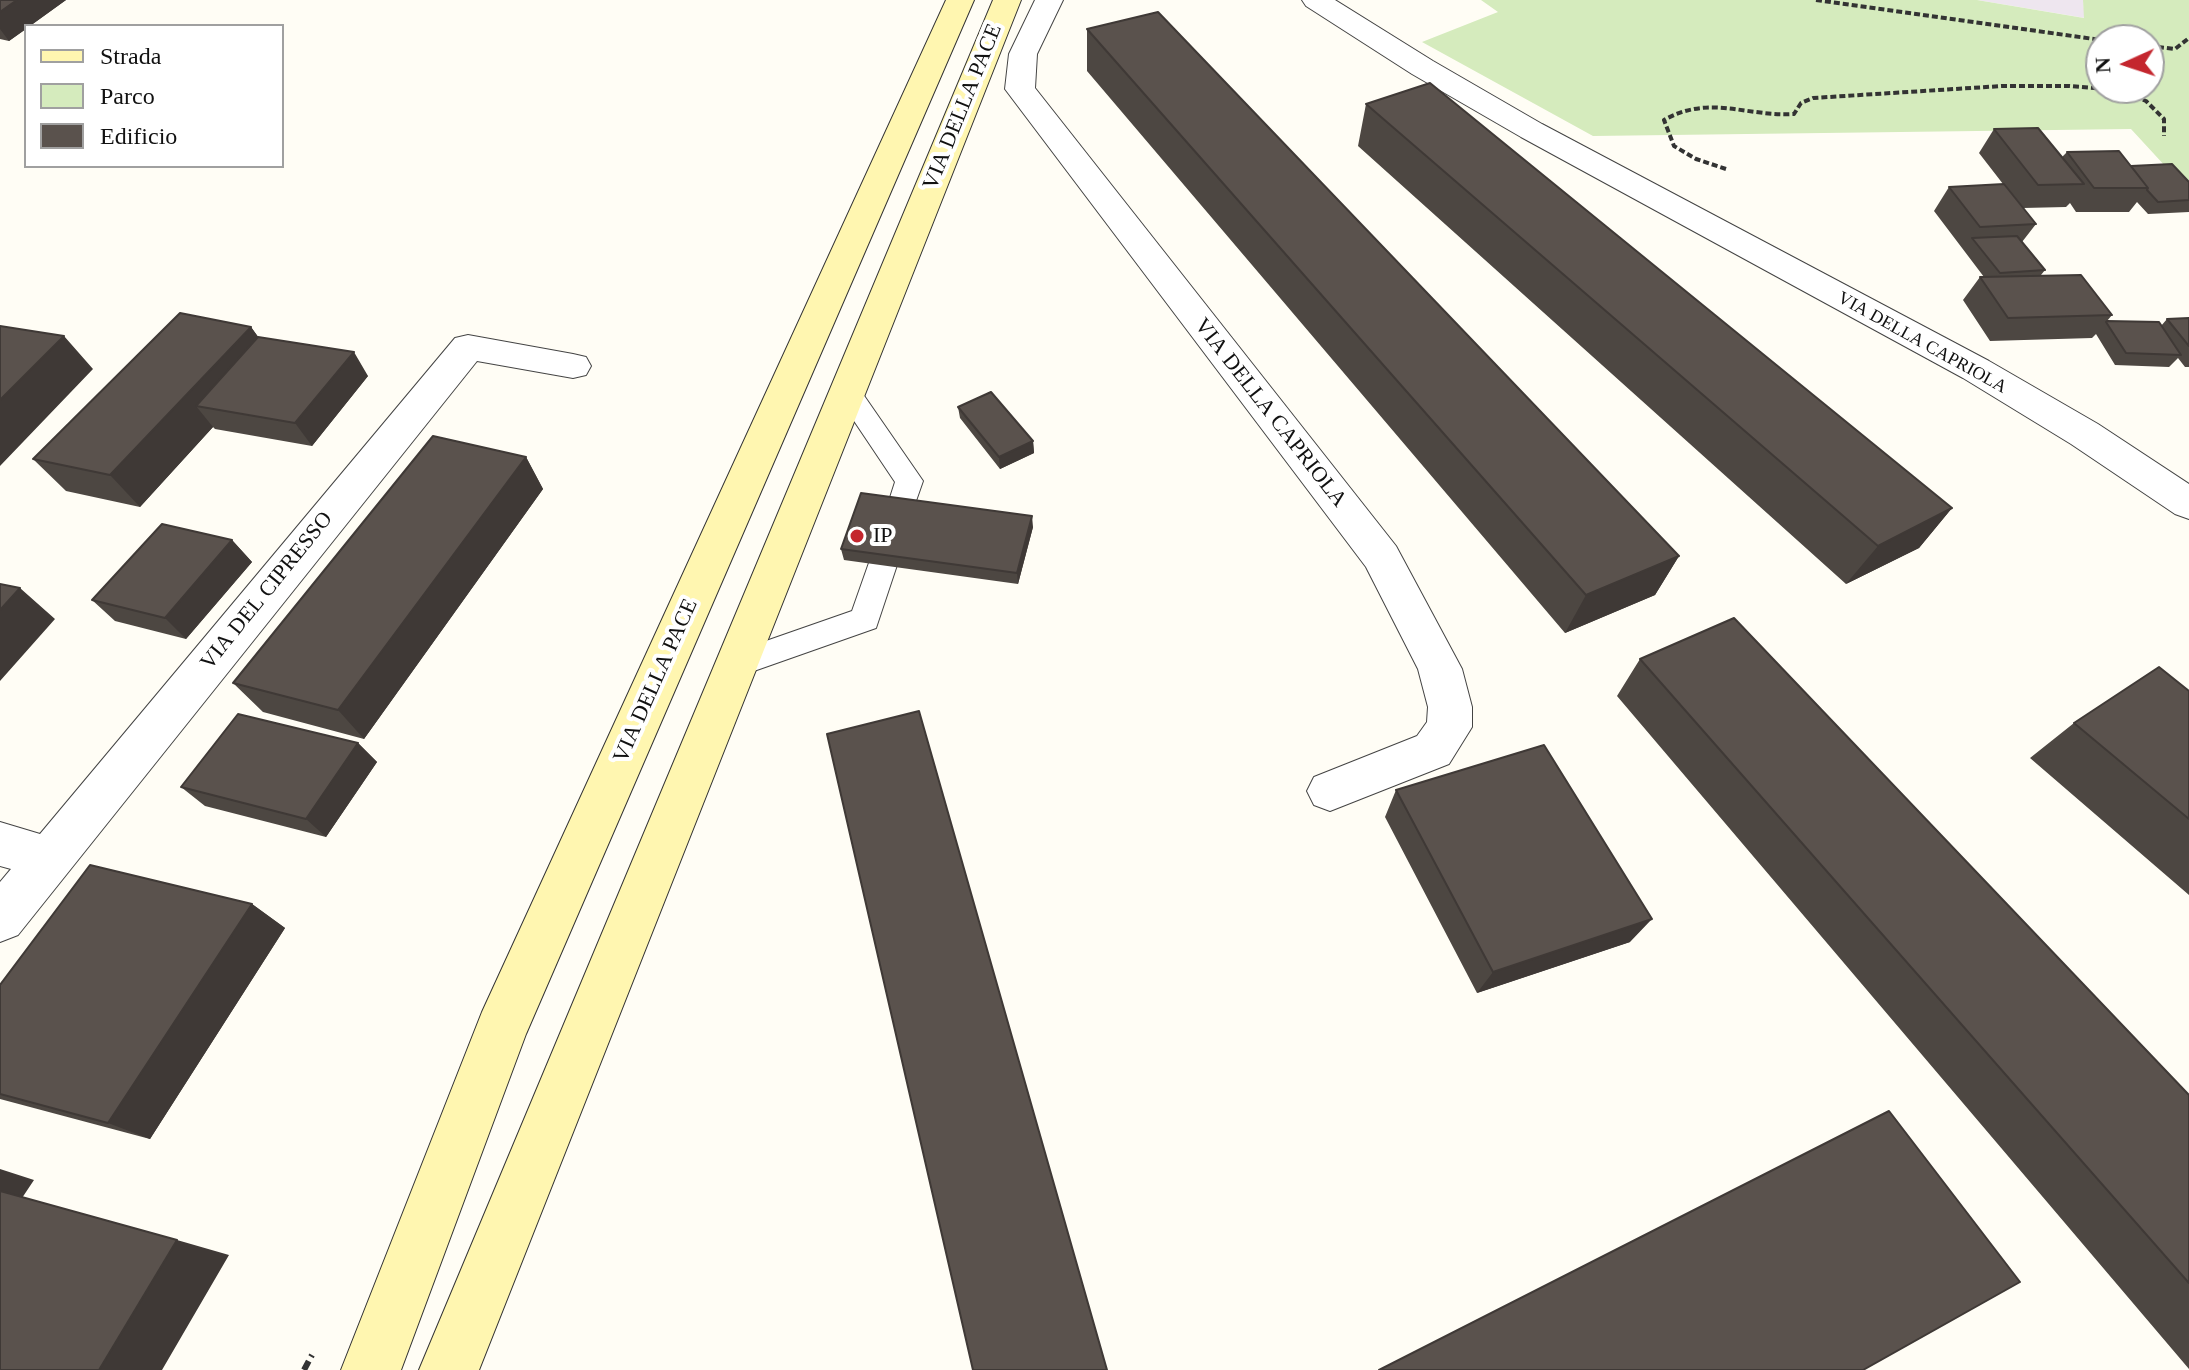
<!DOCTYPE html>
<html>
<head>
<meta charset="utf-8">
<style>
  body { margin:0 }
  #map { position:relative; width:2189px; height:1370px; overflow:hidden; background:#fffdf5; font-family:"Times New Roman",serif }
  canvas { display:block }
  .legend { position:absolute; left:24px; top:24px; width:260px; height:144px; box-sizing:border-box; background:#fff; border:2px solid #a0a0a0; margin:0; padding:10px 14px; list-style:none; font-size:24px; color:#111 }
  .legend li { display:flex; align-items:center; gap:16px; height:40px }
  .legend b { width:40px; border:2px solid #a0a0a0 }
  .north { position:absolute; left:2085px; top:24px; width:80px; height:80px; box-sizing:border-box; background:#fff; border:2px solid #a0a0a0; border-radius:50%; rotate:267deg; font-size:22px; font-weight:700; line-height:32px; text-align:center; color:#111 }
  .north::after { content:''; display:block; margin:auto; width:28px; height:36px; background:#c4262e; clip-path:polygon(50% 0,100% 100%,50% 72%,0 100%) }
</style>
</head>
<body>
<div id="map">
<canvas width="2189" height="1370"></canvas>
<ul class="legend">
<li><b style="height:10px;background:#fff6b0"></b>Strada</li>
<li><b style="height:22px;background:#d5ebbd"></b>Parco</li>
<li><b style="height:22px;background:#5a524d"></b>Edificio</li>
</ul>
<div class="north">N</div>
</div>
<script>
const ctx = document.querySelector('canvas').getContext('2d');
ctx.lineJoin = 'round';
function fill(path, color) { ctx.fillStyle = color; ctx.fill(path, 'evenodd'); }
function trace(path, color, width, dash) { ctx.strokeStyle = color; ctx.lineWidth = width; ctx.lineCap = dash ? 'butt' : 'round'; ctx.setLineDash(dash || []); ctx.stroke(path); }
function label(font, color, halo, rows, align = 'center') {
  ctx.font = font + ' "Times New Roman",serif'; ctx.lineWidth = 8; ctx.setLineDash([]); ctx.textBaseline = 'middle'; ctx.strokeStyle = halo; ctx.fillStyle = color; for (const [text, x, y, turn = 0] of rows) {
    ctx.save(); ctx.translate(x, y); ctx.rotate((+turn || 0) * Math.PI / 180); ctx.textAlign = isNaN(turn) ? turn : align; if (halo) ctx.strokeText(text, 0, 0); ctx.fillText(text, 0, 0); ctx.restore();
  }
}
fill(new Path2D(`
  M1977 0H2083L2085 18Z`), '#eee6ef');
fill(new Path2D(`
  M1481 0H1977L2084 18 2083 0H2189V192L2131 129 1593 136 1422 42 1498 12ZM2101 40H2149V88H2101Z`), '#d5ebbd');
const lane = new Path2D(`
  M847 382 856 384 923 481 910 518 900 521 890 518 886 510 895 482 834 391 838 384Z
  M882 553 893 557 897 565 876 628 734 678 723 674 718 665 723 656 852 611 871 557Z`);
const street = new Path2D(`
  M1035 0H1063L1037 54 1035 88 1396 546 1462 669 1472 707V727L1449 764 1330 811 1314 805 1307 791 1314 777 1417 736 1427 722 1428 707 1418 669 1366 567 1005 89 1009 54Z
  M1302 0H1335L1433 61 1542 124 1989 361 2098 424 2189 484V519L2175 514 2071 444 1963 378 1521 137 1412 74 1306 6Z
  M468 335 573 354 586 357 591 366 586 375 573 378 477 361 18 935 0 942V882L11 869 0 866V822L40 834 455 338Z`);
const secondary = new Path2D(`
  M946 0H974L526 1034 401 1370H341L482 1012Z
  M993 0H1021L479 1370H419Z`);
trace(lane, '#444', 2);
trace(street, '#444', 2);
trace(secondary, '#333', 2);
trace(new Path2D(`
  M1816 0 2101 40
  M2149 46 2175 49 2189 38
  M1726 169 1696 159 1674 146 1664 120C1710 94 1746 117 1794 114L1801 103 1813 98 2002 86H2069L2119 90 2146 101 2164 119V136`), '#333', 4, [6, 3]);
trace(new Path2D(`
  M304 1370 312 1355`), '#333', 6, [10, 5]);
fill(lane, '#fff');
fill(street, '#fff');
fill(secondary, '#fff6b0');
fill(new Path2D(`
  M0 0H66L9 41 0 39Z
  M1087 29 1679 556 1655 595 1565 633 1087 71Z
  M1366 104 1952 508 1919 548 1846 584 1358 146Z
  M1994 129 2062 157 2067 152 2131 166 2189 182V212L2148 214 2137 202 2129 212H2076L2070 203 2066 207 2023 208 2036 224 2022 242 2045 270 2041 275 2112 315 2107 321 2161 326 2167 319 2189 318V367H2185L2178 358 2169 367 2115 365 2096 334 2092 338 1990 341 1963 300 1980 277H1984L1934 211 1949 187 2003 184 1979 153Z
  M251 327 258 337 368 376 312 446 215 429 213 427 140 507 66 491 33 459Z
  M958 407 1033 441 1034 453 1000 469 960 418Z
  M526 457 543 489 364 739 263 712 233 683Z
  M1033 527 1018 584 844 560 841 549Z
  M232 540 252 562 186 639 115 621 92 600Z
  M1640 659 2189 1095V1369L1617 696Z
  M2189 691V895L2030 758 2074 723Z
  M358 743 377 762 326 837 205 806 181 787Z
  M1396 790 1630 942 1477 993 1385 817Z
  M252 904 285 928 150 1139 0 1099V985Z`), '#4d4742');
fill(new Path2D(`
  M17 0H66L30 26H26V29L9 41 0 29V12Z
  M251 327 275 360 196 406 213 427 140 507 110 475Z
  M64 336 93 369 0 466V400Z
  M354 352 368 376 312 446 295 423Z
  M1033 441 1034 453 1000 469 999 457Z
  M526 457 543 489 364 739 338 710Z
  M1952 508 1919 548 1846 584 1878 546Z
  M1032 516 1033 527 1018 584 1017 573Z
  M232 540 252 562 186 639 165 618Z
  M1679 556 1655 595 1565 633 1586 595Z
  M20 588 55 619 0 681V610Z
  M358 743 377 762 326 837 306 819Z
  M252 904 285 928 150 1139 108 1123Z
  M1652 919 1630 942 1477 993 1493 972Z
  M0 1169 34 1180 0 1231Z
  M177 1240 229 1255 162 1370H99Z`), '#3f3936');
const building = new Path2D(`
  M0 0H17L0 12Z
  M1158 12 1679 556 1586 595 1087 29Z
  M1430 83 1952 508 1878 546 1366 104Z
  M2038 128 2084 184 2038 185 1994 129Z
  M2119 151 2148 188H2094L2067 152Z
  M2172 164 2189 182V200L2158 202 2147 190 2148 188 2131 166Z
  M2004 184 2036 224 1980 227 1949 187Z
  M2017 236 2045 270 2000 273 1972 238Z
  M2081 275 2112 315 2008 318 1980 277Z
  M180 313 251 327 110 475 33 459Z
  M2189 318V346L2167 319Z
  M2107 321 2159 322 2181 355 2126 353 2106 322Z
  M0 326 64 336 0 400Z
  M258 337 354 352 295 423 196 406Z
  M991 392 1033 441 999 457 958 407Z
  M433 436 526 457 338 710 233 683Z
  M861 493 1032 516 1017 573 841 549Z
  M162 524 232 540 165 618 92 600Z
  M0 584 20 588 0 610Z
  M1734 618 2189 1095V1283L1640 659Z
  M2159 667 2189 691V819L2074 723Z
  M919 711 1107 1370H973L827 734Z
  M238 714 358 743 306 819 181 787Z
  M1544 745 1652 919 1493 972 1396 790Z
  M90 865 252 904 108 1123 0 1094V985Z
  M1889 1111 2020 1282 1863 1370H1379Z
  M0 1191 177 1240 99 1370H0Z`);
fill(building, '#5a524d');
trace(building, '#3f3936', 2);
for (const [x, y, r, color] of [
  [857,536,8,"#c4262e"]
]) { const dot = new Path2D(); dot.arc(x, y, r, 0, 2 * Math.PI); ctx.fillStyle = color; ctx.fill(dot); trace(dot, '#fff', 3); }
label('18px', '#111', '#fff', [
  ["VIA DELLA CAPRIOLA",1922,343,29]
]);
label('22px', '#111', '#fff', [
  ["VIA DELLA PACE",963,107,-68],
  ["VIA DELLA CAPRIOLA",1270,413,52],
  ["VIA DEL CIPRESSO",267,591,-51],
  ["VIA DELLA PACE",656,681,-66]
]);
label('22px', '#111', '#fff', [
  ["IP",873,536]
], 'left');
</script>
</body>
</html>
